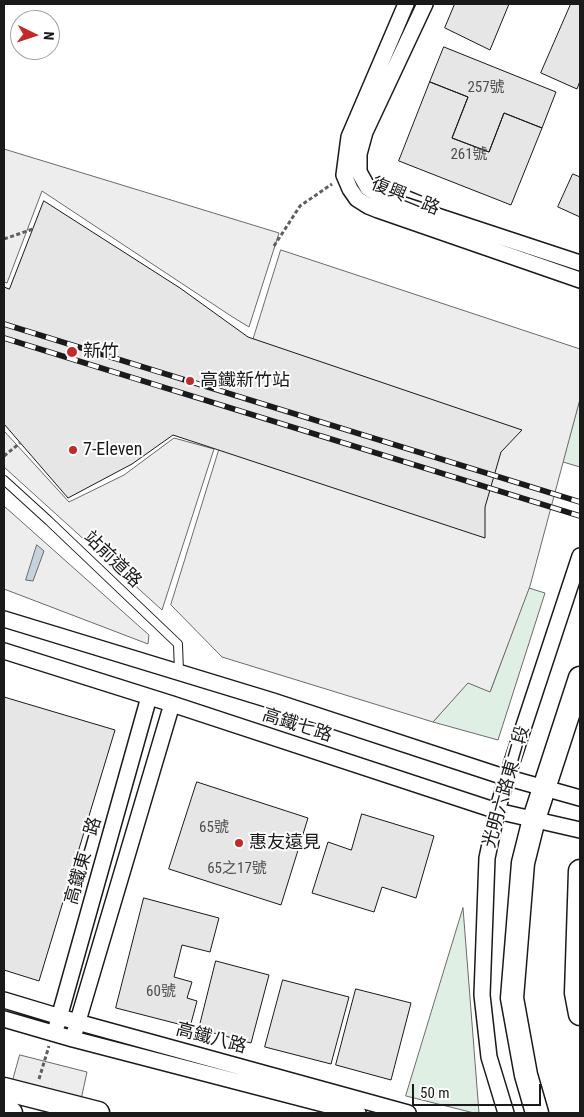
<!DOCTYPE html>
<html>
<head>
<meta charset="utf-8">
<style>
  body { margin:0 }
  #map { position:relative; width:584px; height:1117px; overflow:hidden; background:#fff; font-family:"Roboto Condensed",sans-serif }
  canvas { display:block }
  .frame { position:absolute; inset:0; border:5px solid #1a1a1a; pointer-events:none }
  .north { position:absolute; left:10px; top:10px; width:50px; height:50px; box-sizing:border-box; background:#fff; border:1px solid #a3a3a3; border-radius:50%; rotate:94deg; font-size:14px; font-weight:700; line-height:20px; text-align:center; color:#1a1a1a }
  .north::after { content:''; display:block; margin:auto; width:18px; height:22px; background:#c62828; clip-path:polygon(50% 0,100% 100%,50% 72%,0 100%) }
  .scale { position:absolute; left:412px; top:1084px; width:129px; height:22px; box-sizing:border-box; border:2px solid #1a1a1a; border-top:0; padding-left:6px; font-size:15px; line-height:18px; white-space:nowrap; color:#1a1a1a; -webkit-text-stroke:4px #fff; paint-order:stroke }
</style>
</head>
<body>
<div id="map">
<canvas width="584" height="1117"></canvas>
<div class="frame"></div>
<div class="north">N</div>
<div class="scale">50 m</div>
</div>
<script>
const ctx = document.querySelector('canvas').getContext('2d');
ctx.lineJoin = 'round';
function fill(path, color) { ctx.fillStyle = color; ctx.fill(path, 'evenodd'); }
function trace(path, color, width, dash) { ctx.strokeStyle = color; ctx.lineWidth = width; ctx.lineCap = dash ? 'butt' : 'round'; ctx.setLineDash(dash || []); ctx.stroke(path); }
function label(font, color, halo, rows, align = 'center') {
  ctx.font = font + ' "Roboto Condensed","Noto Sans TC",sans-serif'; ctx.lineWidth = 4; ctx.setLineDash([]); ctx.textBaseline = 'middle'; ctx.strokeStyle = halo; ctx.fillStyle = color; for (const [text, x, y, turn = 0] of rows) {
    ctx.save(); ctx.translate(x, y); ctx.rotate((+turn || 0) * Math.PI / 180); ctx.textAlign = isNaN(turn) ? turn : align; if (halo) ctx.strokeText(text, 0, 0); ctx.fillText(text, 0, 0); ctx.restore();
  }
}
const green = new Path2D(`
  M580 399V467L563 462Z
  M529 588 545 593 498 740 433 722 468 682 490 691Z
  M463 908 479 1113H474L406 1096Z`);
fill(green, '#e0efe3');
trace(green, '#6a6a6a', 1);
const parking = new Path2D(`
  M4 149 279 233 249 327 231 316 42 191 7 283 4 282Z
  M281 250 580 349V399L530 586 490 692 468 683 433 722 222 657 171 605Z
  M4 431 69 502 124 475 174 438 214 449 162 610 4 467Z
  M4 506 149 635 148 644 4 589Z
  M20 1055 87 1072 79 1109 10 1091Z`);
fill(parking, '#ededed');
trace(parking, '#6a6a6a', 1);
const water = new Path2D(`
  M37 545 44 551 33 581 26 580Z`);
fill(water, '#c6d2dc');
trace(water, '#6a6a6a', 1);
const building = new Path2D(`
  M455 4H509L490 50 445 28Z
  M571 4H580V81L577 89 541 73Z
  M444 47 556 92 542 128 504 113 489 152 452 138 468 97 430 82Z
  M430 82 468 97 452 138 489 152 504 113 542 128 511 205 399 161Z
  M573 174 580 177V217L558 207Z
  M44 201 180 288 248 337 522 430 501 452 485 507V538L173 435 132 464 68 498 4 424V287L9 289Z
  M4 697 115 730 39 981 4 970Z
  M197 782 308 818 281 905 169 869Z
  M362 814 434 836 416 898 382 887 374 912 312 893 328 842 351 850Z
  M144 898 219 918 210 952 182 945 174 977 192 982 187 998 197 1001 190 1027 116 1008Z
  M216 961 269 975 251 1043 199 1029Z
  M283 980 349 997 331 1064 265 1047Z
  M356 989 411 1003 391 1080 336 1065Z`);
fill(building, '#e6e6e6');
trace(building, '#1a1a1a', 1);
const lane = new Path2D(`
  M4 480 49 521 178 644 179 672`);
const street = new Path2D(`
  M406 4 349 137 344 175 350 189 357 199 368 206 378 210 580 280
  M425 4 365 132 359 154V172L368 188 383 198 580 263
  M4 619 273 701 498 775 580 798
  M4 651 172 704 497 811 580 830
  M4 1000 77 1022 408 1113
  M4 1019 73 1039 358 1113
  M57 1025 149 697
  M75 1031 172 704
  M506 1113 489 1057 482 995 487 858 497 811 507 777 580 556`);
const secondary = new Path2D(`
  M580 871 576 993 580 1014
  M4 1089 98 1113
  M4 1111 11 1113
  M537 1113 526 1075 512 998 523 863 534 819 580 678`);
trace(lane, '#1a1a1a', 10);
trace(street, '#1a1a1a', 18);
trace(secondary, '#1a1a1a', 25);
trace(new Path2D(`
  M4 239 33 229
  M274 246 300 206 332 184
  M4 456 20 443
  M39 1079 49 1046`), '#5f5f5f', 3, [4, 2.5]);
trace(lane, '#fff', 8);
trace(street, '#fff', 15);
trace(secondary, '#fff', 22);
const rail = new Path2D(`
  M4 324 580 502
  M4 338 580 516`);
trace(rail, '#1a1a1a', 5.5);
trace(rail, '#fff', 4, [11]);
for (const [x, y, r, color] of [
  [72,352,6,"#c62828"],
  [190,381,5,"#c62828"],
  [73,450,5,"#c62828"],
  [239,843,5,"#c62828"]
]) { const dot = new Path2D(); dot.arc(x, y, r, 0, 2 * Math.PI); ctx.fillStyle = color; ctx.fill(dot); trace(dot, '#fff', 2); }
label('15px', '#4d4d4d', null, [
  ["257號",486,88],
  ["261號",469,155],
  ["65號",214,828],
  ["65之17號",237,869],
  ["60號",161,992]
]);
label('18px', '#1a1a1a', '#fff', [
  ["復興二路",405,197,22],
  ["站前道路",112,560,44],
  ["高鐵七路",297,726,18],
  ["光明六路東二段",507,787,-74],
  ["高鐵東一路",84,861,-74],
  ["高鐵八路",211,1039,15]
]);
label('18px', '#1a1a1a', '#fff', [
  ["新竹",83,352],
  ["高鐵新竹站",200,381],
  ["7-Eleven",83,450],
  ["惠友遠見",249,843]
], 'left');
</script>
</body>
</html>
